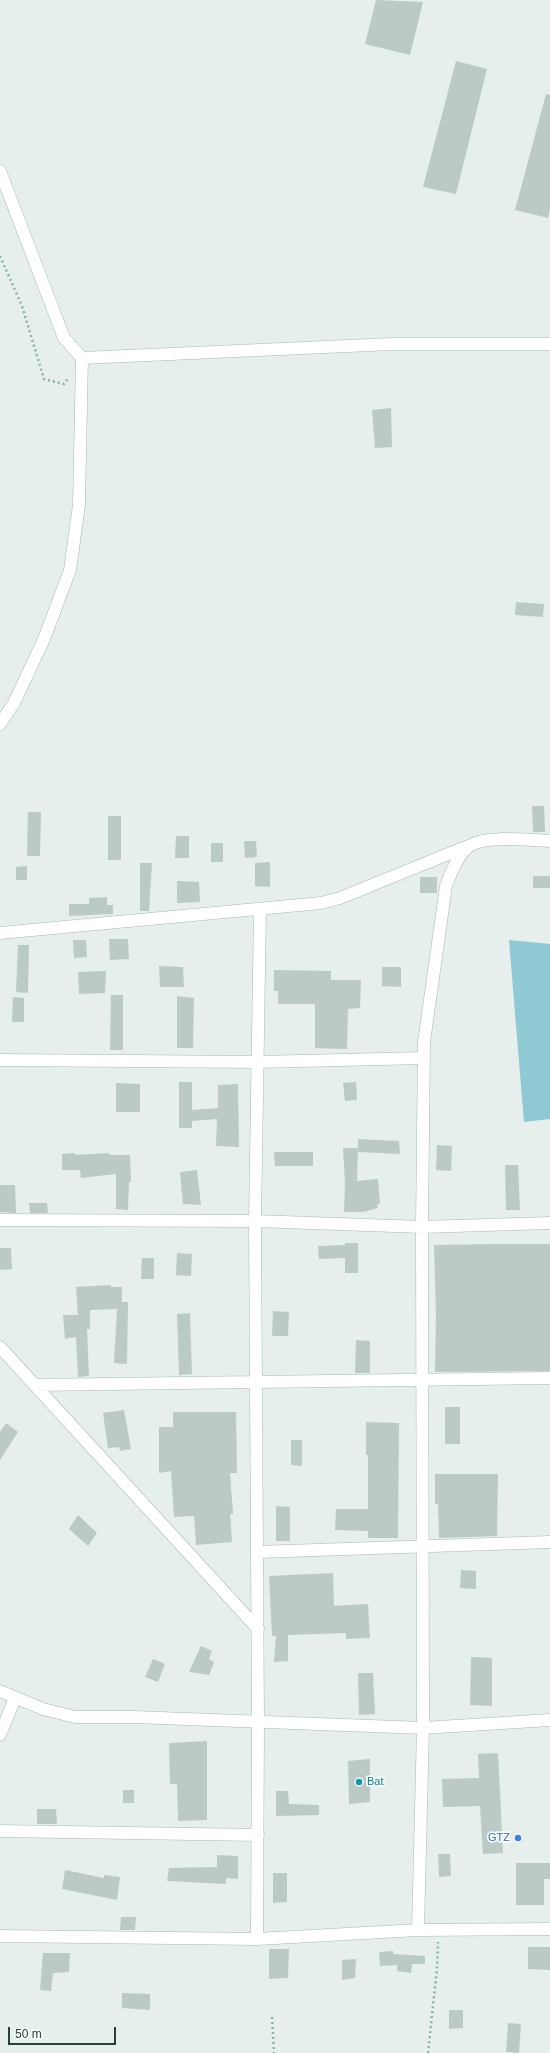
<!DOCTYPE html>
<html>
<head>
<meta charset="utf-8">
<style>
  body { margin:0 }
  #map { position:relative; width:550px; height:2053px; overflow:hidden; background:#e6efeb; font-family:Arial,sans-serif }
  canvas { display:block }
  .scale { position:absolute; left:8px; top:2027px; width:108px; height:18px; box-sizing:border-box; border:2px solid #24423a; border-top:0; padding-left:5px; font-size:12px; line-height:14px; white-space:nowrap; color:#24423a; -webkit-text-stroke:3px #f7fbf9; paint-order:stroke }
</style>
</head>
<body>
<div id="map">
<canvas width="550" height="2053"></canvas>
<div class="scale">50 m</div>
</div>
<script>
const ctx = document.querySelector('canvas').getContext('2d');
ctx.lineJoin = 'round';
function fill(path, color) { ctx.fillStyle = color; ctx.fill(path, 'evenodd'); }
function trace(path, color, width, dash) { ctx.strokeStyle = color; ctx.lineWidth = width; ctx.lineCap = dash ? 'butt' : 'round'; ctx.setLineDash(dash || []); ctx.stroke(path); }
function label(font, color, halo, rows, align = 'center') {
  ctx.font = font + ' Arial,sans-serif'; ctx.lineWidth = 3.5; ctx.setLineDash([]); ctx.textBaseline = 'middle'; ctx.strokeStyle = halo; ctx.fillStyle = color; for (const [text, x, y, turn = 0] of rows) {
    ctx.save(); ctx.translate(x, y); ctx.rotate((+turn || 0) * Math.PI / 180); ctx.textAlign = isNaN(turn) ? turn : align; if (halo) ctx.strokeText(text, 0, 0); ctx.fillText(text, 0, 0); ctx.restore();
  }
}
fill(new Path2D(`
  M509 940 550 944V1119L524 1122Z`), '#8ec9d4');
fill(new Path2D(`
  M376 0 423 2 410 55 365 44Z
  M456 61 487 69 456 194 423 187Z
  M546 94 550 95V209L548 218 515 210Z
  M391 408 392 447 375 448 372 410Z
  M516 602 544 604 543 617 515 615Z
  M532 806H544L545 832H533Z
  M28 812H41L40 856H27Z
  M108 816H121V860H108Z
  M176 836H189V858H175Z
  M244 841H256L257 857 245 858Z
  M211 843H223V862H211Z
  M270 862V887L255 886V863Z
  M140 863H152L149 911H140Z
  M27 866V880H16V867Z
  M533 876H550V888H533Z
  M420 877H437V893H420Z
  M177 881 199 882 200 902 177 903Z
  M107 897V905H113V914L69 916V904H89V898Z
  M109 939H128L129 959 110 960Z
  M73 940H86L87 957 74 958Z
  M18 945H29L28 993 16 992Z
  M159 966 183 967 184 987H160Z
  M382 967H401V987L382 986Z
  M274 970 331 971V980H361L360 1008 348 1009 347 1049 315 1048V1004H278V991H274Z
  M106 971 105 993 79 994 78 972Z
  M111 995H123V1050H110Z
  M177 996 194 998 193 1048H177Z
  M13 997 24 998V1022H12Z
  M179 1082H192V1110L218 1108V1085L238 1084 239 1147 216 1146 217 1119 192 1121V1128H179Z
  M356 1082 357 1100 345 1101 343 1083Z
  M116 1083 140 1084V1112H116Z
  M358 1139 399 1141 400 1154 358 1152Z
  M437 1145 452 1146 451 1171 436 1170Z
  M343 1148H358L357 1181 378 1179 380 1204H377L378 1208 363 1212H344L345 1183Z
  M274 1152H313V1166H275Z
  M75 1153V1155L109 1153V1155H130L131 1182H129L128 1210 116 1209V1174L81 1178 80 1170H62V1154Z
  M505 1165H518L520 1210H506Z
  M197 1170 201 1205 183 1204 180 1172Z
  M0 1185H15L16 1213 0 1212Z
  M29 1203H47L48 1213H30Z
  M345 1243H358V1273H345V1258L319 1259 318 1246 345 1245Z
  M495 1244H550V1371L435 1372 436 1313 434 1245Z
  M0 1248H11L12 1269 0 1270Z
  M177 1253 192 1254 191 1276 176 1275Z
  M142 1258H154V1279H141Z
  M111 1285V1287H122V1302H128L127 1364 114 1363 117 1309 90 1310V1329H87L89 1376 78 1377 76 1337 65 1339 63 1315H78L76 1287Z
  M273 1311 289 1312 288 1336H272Z
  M190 1313 192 1374 179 1375 177 1314Z
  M356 1340 370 1341V1373H355Z
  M445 1407H460V1444H445Z
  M124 1410 131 1449 120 1451 119 1447 108 1448 103 1413Z
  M173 1412H236L237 1473H230L233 1514H230L232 1542 196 1545 194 1516 174 1517 171 1471 159 1473V1427H173Z
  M366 1422 399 1423 398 1538H368V1531L335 1530 336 1509H368V1455H366Z
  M6 1423 18 1432 0 1460V1432Z
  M291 1440H302V1466L291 1465Z
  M435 1474H498L497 1536 439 1538 438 1504H435Z
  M276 1506 290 1507V1541H276Z
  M78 1515 97 1533 88 1546 69 1529Z
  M461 1570 476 1571V1589L460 1588Z
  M333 1573 334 1606 368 1604 370 1638 346 1639V1633L288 1635V1661L274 1662 276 1636H272L269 1576Z
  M201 1646 212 1651 209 1659 214 1662 209 1675 189 1672Z
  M471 1657 492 1658V1706L470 1705Z
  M153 1659 165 1664 158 1682 145 1677Z
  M358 1673H373L375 1714 359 1715Z
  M207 1741V1820L178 1821 177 1784H170L169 1743Z
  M498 1753 503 1853 483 1854 480 1806 443 1807 442 1779 479 1778 478 1754Z
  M370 1759V1802L349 1804 348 1761Z
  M123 1790H134V1803H123Z
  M276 1791H288L289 1804 319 1805V1815L276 1816Z
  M37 1809H56L57 1824H37Z
  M438 1854H450L451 1876 439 1877Z
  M217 1855 238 1856V1879L226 1878V1884L167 1881 169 1868 217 1867Z
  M516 1863H550V1879H544V1905H516Z
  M65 1870 104 1878V1875L120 1877 117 1900 62 1889Z
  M273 1873H287V1902L273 1903Z
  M121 1917H136L135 1930H120Z
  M528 1947H550V1970L528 1969Z
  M269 1949H289L288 1978 269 1979Z
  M393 1951V1954L425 1956V1964H412L411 1973 397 1971V1965L380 1966 379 1952Z
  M43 1953H70L69 1972 53 1973 51 1991 40 1990Z
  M356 1959 355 1978 342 1980V1960Z
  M122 1993 150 1994V2010L122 2008Z
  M449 2010H463V2028L449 2029Z
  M508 2023 521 2024 519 2053 506 2052Z`), '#bbcac4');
const minor = new Path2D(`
  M0 171 64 338 82 358 392 344H550
  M0 724 14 703 44 639 70 570 79 505 82 358
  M0 933 321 903 340 898 468 846
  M0 1060 258 1062 424 1058
  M0 1220 255 1221 422 1227 550 1223
  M0 1347 258 1629
  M35 1385 550 1378
  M257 1552 550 1542
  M0 1691 43 1709 75 1717H134L423 1728 550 1720
  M0 1735 15 1698
  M0 1831 258 1835
  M418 1930 423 1728 422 1227 424 1042 446 886C451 873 458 853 471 845 488 835 530 840 550 841
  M0 1936 257 1939 418 1930 550 1929
  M257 1939 258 1722 255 1221 260 909`);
trace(minor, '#a8b8b2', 13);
trace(new Path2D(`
  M0 256 22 306 44 379 64 384 69 377
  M272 2017 274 2053
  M428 2053 437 1968 438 1942`), '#86b3a5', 2.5, [2, 3]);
trace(minor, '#fff', 12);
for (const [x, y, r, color] of [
  [359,1782,4,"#0f9aa8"],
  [518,1838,4,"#3f7fe0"]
]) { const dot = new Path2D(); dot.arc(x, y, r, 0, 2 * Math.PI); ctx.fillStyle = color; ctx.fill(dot); trace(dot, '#f7fbf9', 1.5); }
label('11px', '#0d838f', '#f7fbf9', [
  ["Bat",367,1782]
], 'left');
label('11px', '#366cbe', '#f7fbf9', [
  ["GTZ",510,1838]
], 'right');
</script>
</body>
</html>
